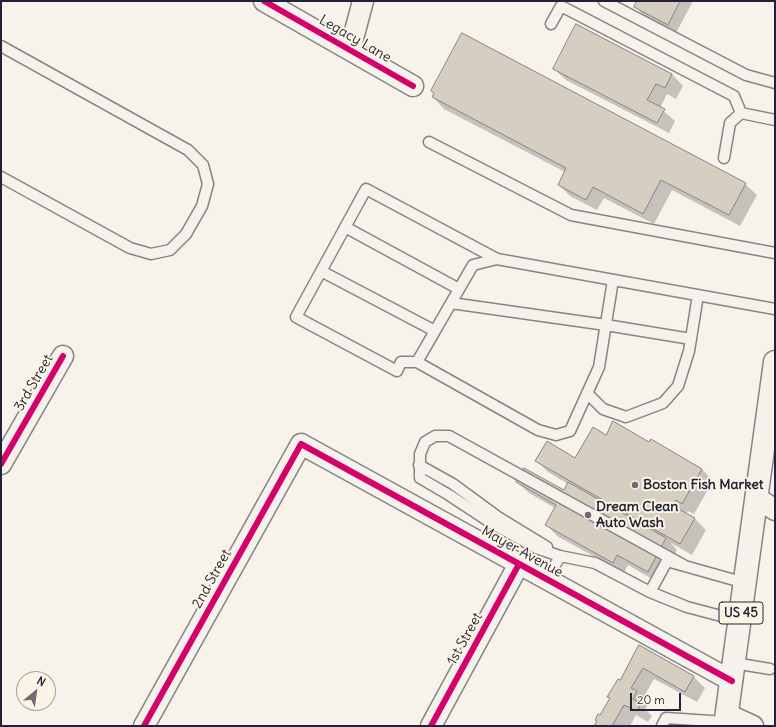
<!DOCTYPE html>
<html>
<head>
<meta charset="utf-8">
<style>
  body { margin:0 }
  #map { position:relative; width:776px; height:727px; overflow:hidden; background:#f7f3ea; font-family:Delius,sans-serif }
  canvas { display:block }
  .frame { position:absolute; inset:0; border:2px solid #22223b; pointer-events:none }
  .north { position:absolute; left:16px; top:671px; width:40px; height:40px; box-sizing:border-box; background:#fcf5e5; border:1px solid #a5a1a1; border-radius:50%; rotate:29deg; font-size:11px; font-weight:700; line-height:16px; text-align:center; color:#22223b }
  .north::after { content:''; display:block; margin:auto; width:14px; height:18px; background:#6d6b78; clip-path:polygon(50% 0,100% 100%,50% 72%,0 100%) }
  .scale { position:absolute; left:630px; top:693px; width:51px; height:18px; box-sizing:border-box; border:2px solid #22223b; border-top:0; padding-left:5px; font-size:12px; line-height:14px; white-space:nowrap; color:#22223b; -webkit-text-stroke:3px #fcf5e5; paint-order:stroke }
</style>
</head>
<body>
<div id="map">
<canvas width="776" height="727"></canvas>
<div class="frame"></div>
<div class="north">N</div>
<div class="scale">20 m</div>
</div>
<script>
const ctx = document.querySelector('canvas').getContext('2d');
ctx.lineJoin = 'round';
function fill(path, color) { ctx.fillStyle = color; ctx.fill(path, 'evenodd'); }
function trace(path, color, width, dash) { ctx.strokeStyle = color; ctx.lineWidth = width; ctx.lineCap = dash ? 'butt' : 'round'; ctx.setLineDash(dash || []); ctx.stroke(path); }
function label(font, color, halo, rows, align = 'center') {
  ctx.font = font + ' Delius,sans-serif'; ctx.lineWidth = 4; ctx.setLineDash([]); ctx.textBaseline = 'middle'; ctx.strokeStyle = halo; ctx.fillStyle = color; for (const [text, x, y, turn = 0] of rows) {
    ctx.save(); ctx.translate(x, y); ctx.rotate((+turn || 0) * Math.PI / 180); ctx.textAlign = isNaN(turn) ? turn : align; if (halo) ctx.strokeText(text, 0, 0); ctx.fillText(text, 0, 0); ctx.restore();
  }
}
fill(new Path2D(`
  M638 1H693L676 33 644 15 635 7Z
  M554 69 672 74 683 86 676 99 667 94 660 108 675 121 669 133 566 80Z
  M433 97 745 184 757 195 740 226 672 190 654 224 604 198 597 210 570 196 559 185 565 172 444 109Z
  M606 436 650 443 651 441 702 469 713 481 694 514 688 511 686 514 695 519 706 530 692 555 671 543 677 550 659 583 628 565 624 573 557 536 546 524 555 508 529 493 517 482 564 491 568 484 548 472 537 461 576 459Z
  M639 647 694 677 705 688 697 702 654 679 643 698 648 703 645 709 652 716 648 722 636 715 630 726H596L610 699 609 697 620 681Z`), '#0003');
const building = new Path2D(`
  M637 1H680L668 25 634 7Z
  M576 24 672 74 665 88 656 84 647 100 665 109 657 123 553 69Z
  M462 33 746 183 729 215 661 180 643 214 593 187 586 200 558 185 566 168 432 97 434 93 431 91Z
  M613 421 649 442 651 439 702 469 682 504 676 500 673 506 695 518 680 544 535 461 547 441 575 458 593 427 606 435Z
  M524 468 564 490 568 482 666 538 648 572 617 555 613 563 545 525 556 505 516 482Z
  M639 645 694 676 685 692 643 668 631 688 637 691 633 699 641 704 637 711 624 705 612 726H594L597 721 595 720 598 714 600 715 610 698 607 697 618 679 620 680Z`);
fill(building, '#d5cec1');
trace(building, '#868485', 1);
const lane = new Path2D(`
  M604 1 746 75 775 83
  M551 24 561 6 734 96 741 113 775 120
  M1 46 188 150 203 165 208 184 202 206 186 234 170 250 151 254 130 248 1 177
  M429 142 571 215 775 253
  M724 158 730 123 741 113
  M345 227 459 289
  M321 271 435 331
  M613 280 599 367 570 431 556 435 538 430 417 362H401L397 371 296 317 366 189 497 259 775 309
  M451 303 606 325 691 339
  M417 362 473 265 497 259
  M587 393 603 409 626 417 663 403 678 386 689 351 698 295
  M419 465 453 484 498 517 547 547
  M560 556 536 548 493 524 449 495 420 478V454L425 442 435 436H449L685 566
  M547 580 560 556 595 563 650 592 687 607 740 621
  M650 592 667 561 745 583
  M734 663 770 669
  M662 726 666 718 726 722`);
const street = new Path2D(`
  M264 1 413 86
  M350 50 363 1
  M1 464 63 356
  M756 497 775 510
  M727 714 753 726
  M144 726 301 444 732 681
  M431 726 519 564`);
const primary = new Path2D(`
  M725 726 775 362`);
trace(lane, '#868485', 13);
trace(street, '#868485', 23);
trace(primary, '#868485', 25);
trace(lane, '#f5f2ec', 10);
trace(street, '#f5f2ec', 20);
trace(primary, '#f5f2ec', 22);
trace(new Path2D(`
  M264 1 413 86
  M1 464 63 356
  M144 726 301 444 732 681
  M431 726 519 564`), '#d6006c', 6);
for (const [x, y, r, color] of [
  [635,485,4,"#6d6b78"],
  [588,515,4,"#6d6b78"]
]) { const dot = new Path2D(); dot.arc(x, y, r, 0, 2 * Math.PI); ctx.fillStyle = color; ctx.fill(dot); trace(dot, '#fcf5e5', 1.5); }
for (const [x, y, w] of [
  [741,613,44]
]) { const box = new Path2D(); box.roundRect(x - w / 2, y - 11, w, 22, 3); ctx.fillStyle = '#fcf5e5'; ctx.fill(box); trace(box, '#22223b', 1); }
label('bold 13px', '#22223b', null, [
  ["US 45",741,613]
]);
label('14px', '#22223b', '#fcf5e5', [
  ["Legacy Lane",355,39,30],
  ["3rd Street",34,383,-60],
  ["Mayer Avenue",522,552,29],
  ["2nd Street",212,579,-61],
  ["1st Street",465,639,-61]
]);
label('bold 14px', '#22223b', '#fcf5e5', [
  ["Boston Fish Market",643,485],
  ["Dream Clean",596,507],
  ["Auto Wash",596,523]
], 'left');
</script>
</body>
</html>
